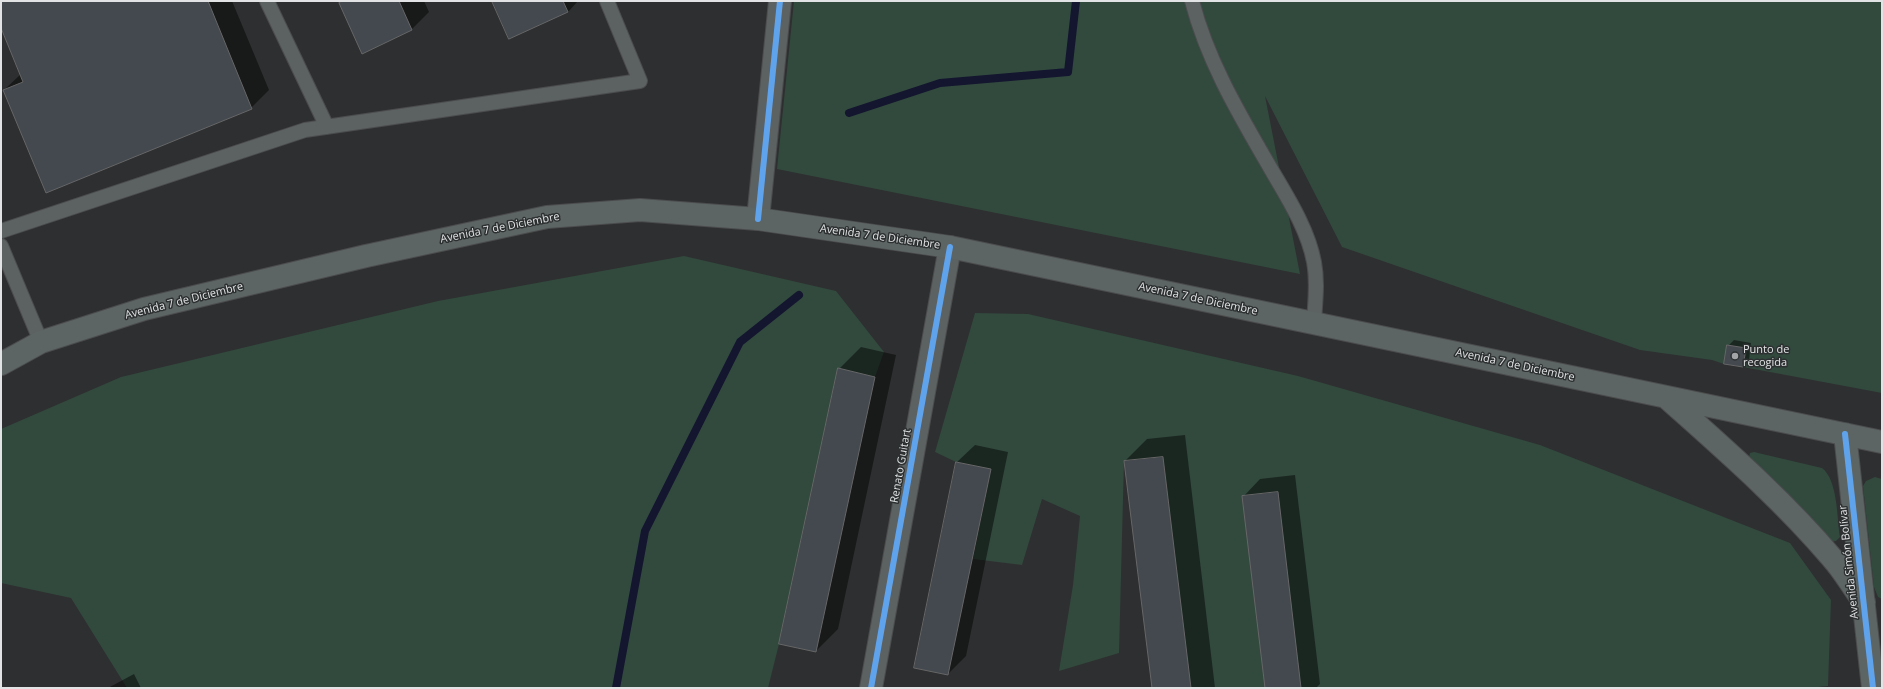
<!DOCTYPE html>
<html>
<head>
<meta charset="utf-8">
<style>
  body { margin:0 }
  #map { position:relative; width:1883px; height:689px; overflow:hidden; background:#2e2f30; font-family:"Open Sans",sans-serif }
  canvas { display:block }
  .frame { position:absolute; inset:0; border:2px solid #e1e3e4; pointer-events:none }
</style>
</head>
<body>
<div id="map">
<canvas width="1883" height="689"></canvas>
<div class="frame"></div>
</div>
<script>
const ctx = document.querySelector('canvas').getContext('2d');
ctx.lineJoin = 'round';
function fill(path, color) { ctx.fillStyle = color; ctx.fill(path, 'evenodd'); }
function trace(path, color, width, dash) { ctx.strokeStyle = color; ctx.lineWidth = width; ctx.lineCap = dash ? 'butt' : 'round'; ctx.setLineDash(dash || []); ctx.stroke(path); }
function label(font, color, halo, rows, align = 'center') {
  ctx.font = font + ' "Open Sans",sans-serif'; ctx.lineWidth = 3; ctx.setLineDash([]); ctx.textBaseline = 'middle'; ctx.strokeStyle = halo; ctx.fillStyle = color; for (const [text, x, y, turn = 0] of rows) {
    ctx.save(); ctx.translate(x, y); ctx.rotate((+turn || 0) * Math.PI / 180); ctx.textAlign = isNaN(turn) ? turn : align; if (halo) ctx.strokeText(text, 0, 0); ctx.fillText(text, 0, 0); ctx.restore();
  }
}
fill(new Path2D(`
  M794 1H1882V393L1743 367 1746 348 1724 364 1712 360 1640 350 1342 247 1265 96 1300 274 777 169Z
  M684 256 836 291 884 352 875 377 838 369 779 644 768 688H127L71 598 1 583V429L121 377 438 301Z
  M975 313 1028 314 1298 376 1540 445 1790 543 1831 600 1828 686 1808 688H1191L1163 457 1124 461 1119 653 1059 671 1073 585 1080 516 1042 499 1022 565 973 559 991 470 956 462 935 452Z
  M1754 452 1822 468C1838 480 1837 519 1840 537L1836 541 1831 542 1827 539 1749 457 1750 453Z
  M1875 477 1882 479V599L1878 597 1874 587 1863 486 1866 481Z`), '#32493e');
fill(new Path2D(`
  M1 1H232L269 90 251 108 4 90 21 74 1 25Z
  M342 1H424L429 12 412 29 363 52 340 3Z
  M494 1H578L568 12Z
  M1734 340 1751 343 1749 360 1743 366 1728 346Z
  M861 347 896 355 838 629 816 651 839 369Z
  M1185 435 1215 688H1153L1125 461 1147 439Z
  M975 445 1008 452 966 656 948 674 957 462Z
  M1295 475 1320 684 1316 688H1266L1243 497 1260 479Z
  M134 674 141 688H108Z`), '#0007');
trace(new Path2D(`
  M849 113 940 83 1068 72 1076 1
  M616 688 645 531 740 342 799 295`), '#13162e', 8);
const building = new Path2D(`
  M1 1H208L252 109 46 193 3 90 23 82 1 28Z
  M343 1H399L412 30 362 54 339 3Z
  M492 1H563L568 12 509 39Z
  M1727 345 1746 348 1743 367 1724 364Z
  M838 368 875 377 816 652 779 644Z
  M1163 457 1191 688H1152L1124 461Z
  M956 462 991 469 948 675 914 668Z
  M1278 492 1301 688H1265L1242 496Z`);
fill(building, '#43494e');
trace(building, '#666667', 1);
const lane = new Path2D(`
  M267 1 327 127
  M1192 1C1208 63 1241 117 1272 171 1289 200 1308 230 1314 262 1318 283 1315 302 1314 323
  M1 231 305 130 640 81 607 1
  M1 246 41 342`);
const street = new Path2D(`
  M758 219 780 1
  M871 688 950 247`);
const secondary = new Path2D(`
  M1 364 41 342 144 309 366 256 547 217 640 210 758 219 950 247 1882 442
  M1666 397C1723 448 1782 499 1832 558 1844 571 1853 588 1864 602
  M1845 434 1873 688`);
trace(lane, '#4b4c4d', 16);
trace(street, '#4b4c4d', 24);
trace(secondary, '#4b4c4d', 24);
trace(lane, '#5c6161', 14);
trace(street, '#5c6161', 22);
trace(secondary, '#5d6564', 22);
trace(new Path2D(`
  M758 219 780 1
  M1845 434 1873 688
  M871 688 950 247`), '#60a3ed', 6);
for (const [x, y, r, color] of [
  [1735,356,4,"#a2a4a5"]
]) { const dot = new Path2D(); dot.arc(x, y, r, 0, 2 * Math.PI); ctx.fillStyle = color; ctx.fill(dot); trace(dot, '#2d3031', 1.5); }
label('11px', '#e1e3e4', '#2d3031', [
  ["Avenida 7 de Diciembre",500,228,-11],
  ["Avenida 7 de Diciembre",880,237,8],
  ["Avenida 7 de Diciembre",1198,299,12],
  ["Avenida 7 de Diciembre",184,301,-14],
  ["Avenida 7 de Diciembre",1515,365,12],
  ["Renato Guitart",901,466,-80],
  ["Avenida Simón Bolívar",1849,562,-96]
]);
label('11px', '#e1e3e4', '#2d3031', [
  ["Punto de",1743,350],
  ["recogida",1743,363]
], 'left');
</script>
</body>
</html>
